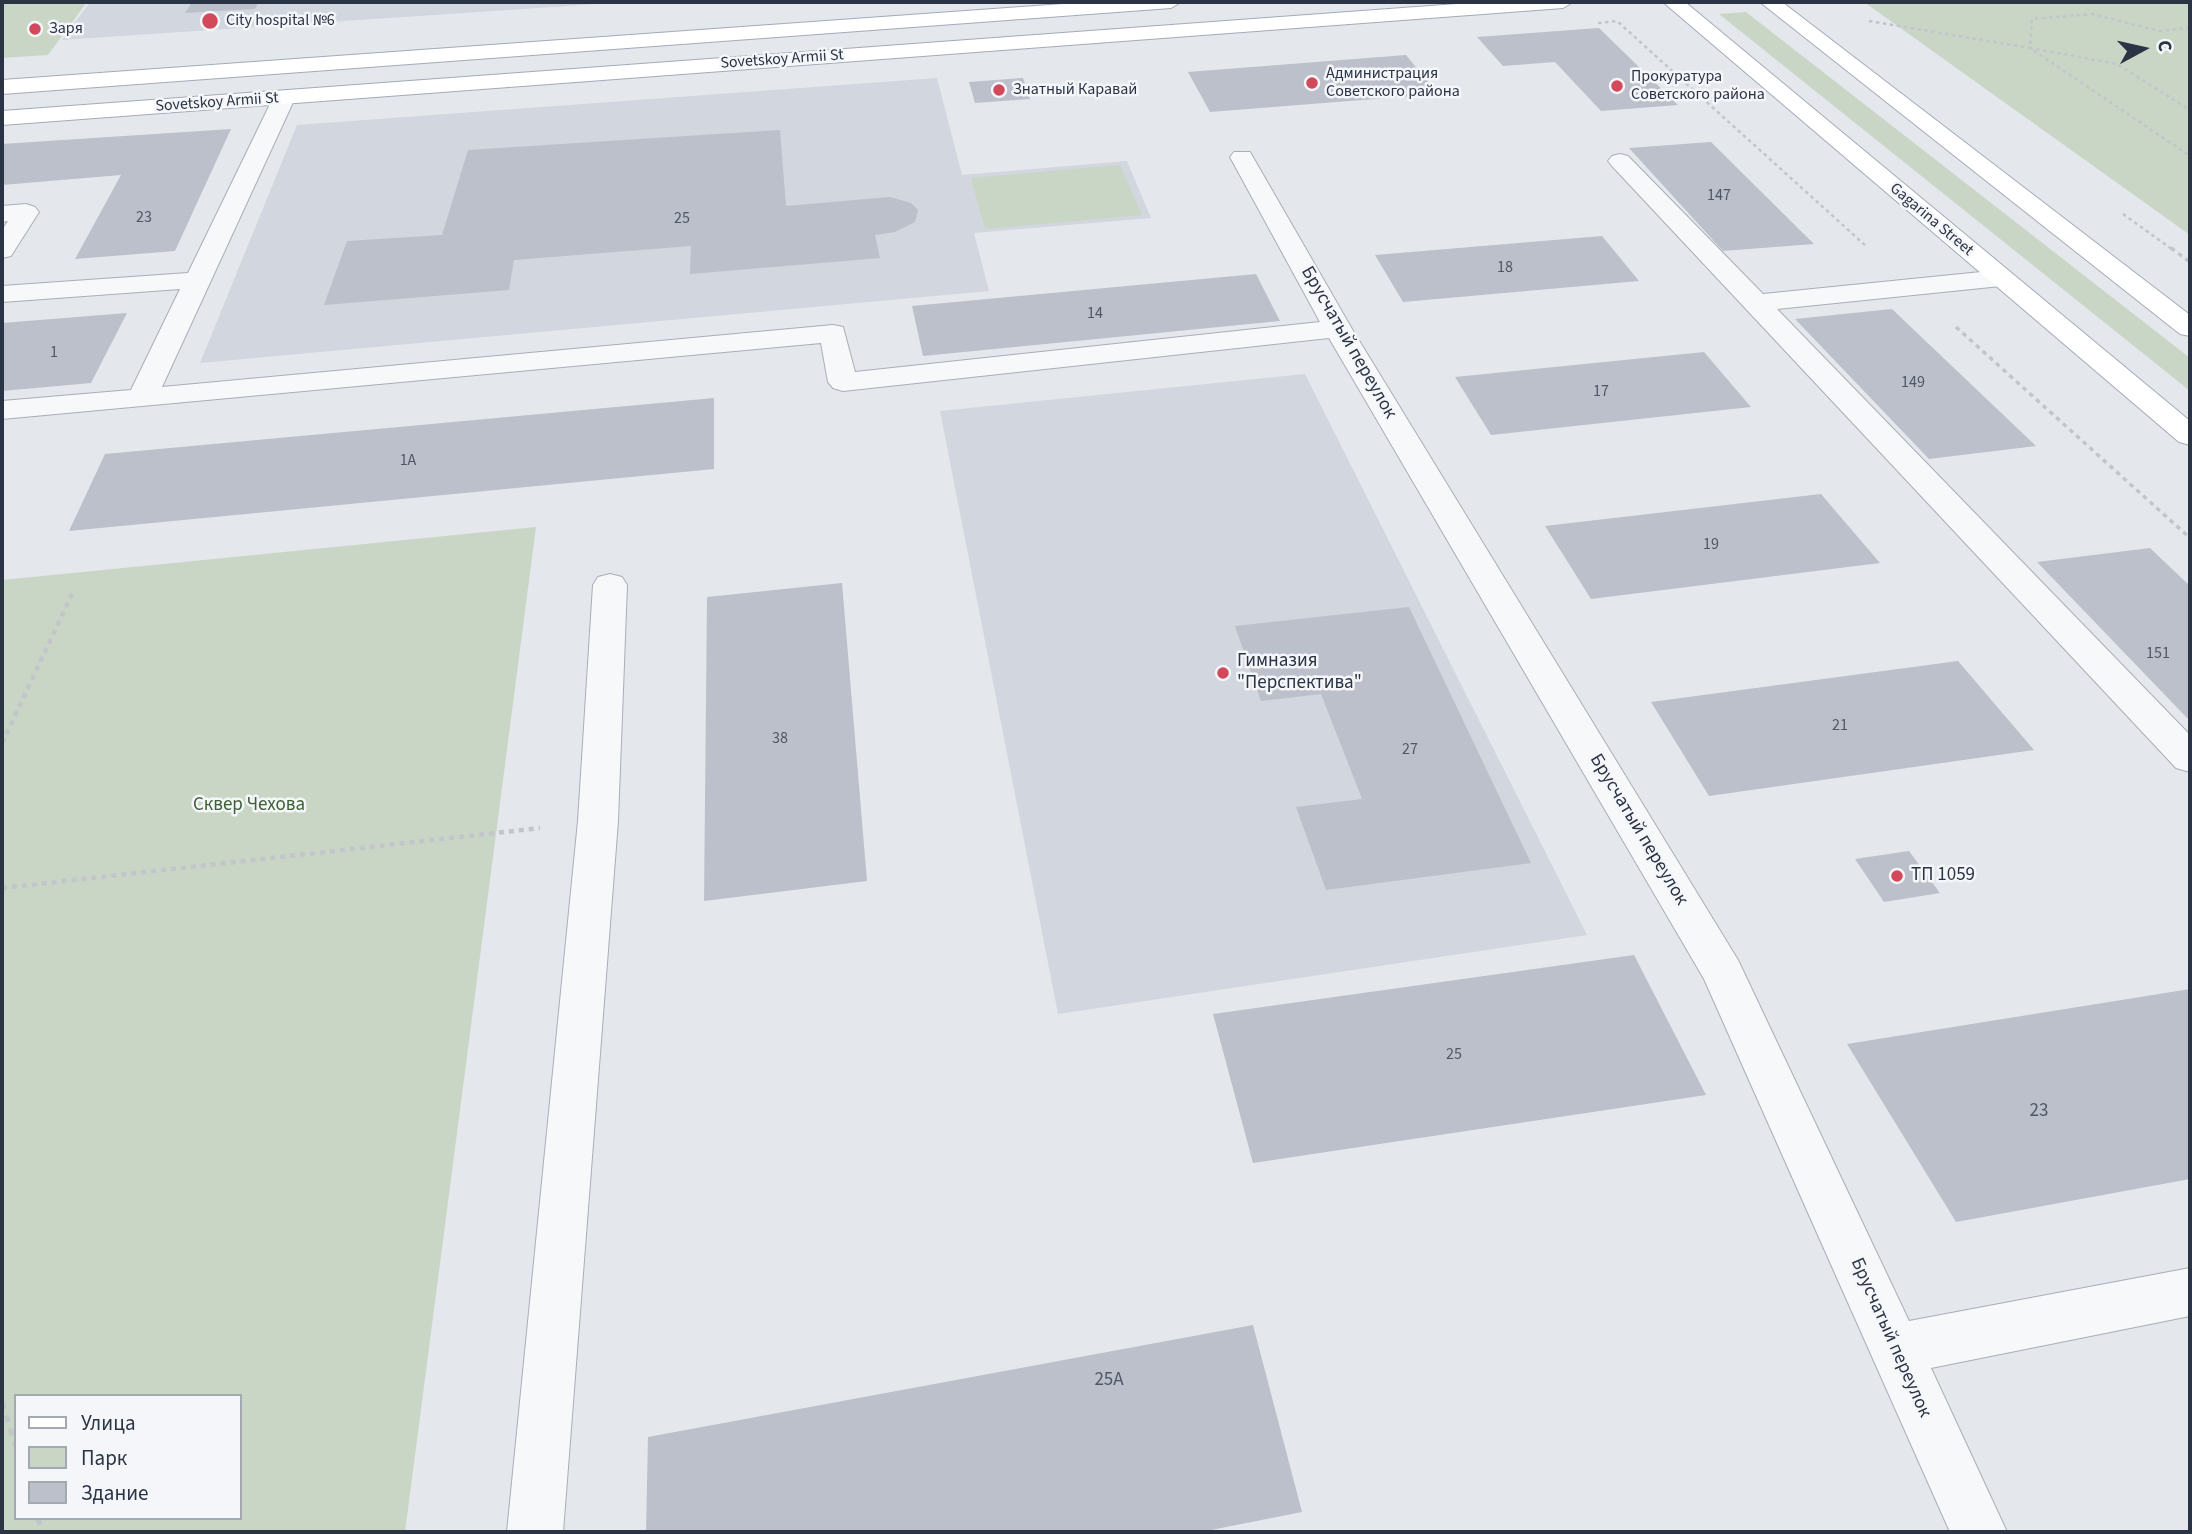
<!DOCTYPE html>
<html>
<head>
<meta charset="utf-8">
<style>
  body { margin:0 }
  #map { position:relative; width:2192px; height:1534px; overflow:hidden; background:#e4e7ec; font-family:"Source Sans 3",sans-serif }
  canvas { display:block }
  .frame { position:absolute; inset:0; border:4px solid #2b3445; pointer-events:none }
  .legend { position:absolute; left:14px; top:1394px; width:228px; height:126px; box-sizing:border-box; background:#f4f6f9; border:2px solid #a4a8b1; margin:0; padding:9px 12px; list-style:none; font-size:21px; color:#2b3445 }
  .legend li { display:flex; align-items:center; gap:14px; height:35px }
  .legend b { width:35px; border:2px solid #a4a8b1 }
  .north { position:absolute; left:2108px; top:14px; width:70px; height:70px; -webkit-text-stroke:5px #f4f6f9; paint-order:stroke; rotate:82deg; font-size:19px; font-weight:700; line-height:28px; text-align:center; color:#2b3445 }
  .north::after { content:''; display:block; margin:auto; width:24px; height:32px; background:#2b3445; clip-path:polygon(50% 0,100% 100%,50% 72%,0 100%) }
</style>
</head>
<body>
<div id="map">
<canvas width="2192" height="1534"></canvas>
<div class="frame"></div>
<ul class="legend">
<li><b style="height:9px;background:#fff"></b>Улица</li>
<li><b style="height:19px;background:#c9d6c5"></b>Парк</li>
<li><b style="height:19px;background:#bbc0ca"></b>Здание</li>
</ul>
<div class="north">С</div>
</div>
<script>
const ctx = document.querySelector('canvas').getContext('2d');
ctx.lineJoin = 'round';
function fill(path, color) { ctx.fillStyle = color; ctx.fill(path, 'evenodd'); }
function trace(path, color, width, dash) { ctx.strokeStyle = color; ctx.lineWidth = width; ctx.lineCap = dash ? 'butt' : 'round'; ctx.setLineDash(dash || []); ctx.stroke(path); }
function label(font, color, halo, rows, align = 'center') {
  ctx.font = font + ' "Source Sans 3",sans-serif'; ctx.lineWidth = 5; ctx.setLineDash([]); ctx.textBaseline = 'middle'; ctx.strokeStyle = halo; ctx.fillStyle = color; for (const [text, x, y, turn = 0] of rows) {
    ctx.save(); ctx.translate(x, y); ctx.rotate((+turn || 0) * Math.PI / 180); ctx.textAlign = isNaN(turn) ? turn : align; if (halo) ctx.strokeText(text, 0, 0); ctx.fillText(text, 0, 0); ctx.restore();
  }
}
fill(new Path2D(`
  M90 2H627L62 40Z
  M937 78 962 175 1127 161 1151 218 974 233 989 291 200 363 297 125Z
  M1305 374 1587 935 1058 1014 940 411Z`), '#d2d6de');
fill(new Path2D(`
  M2 2H87L48 55 2 58Z
  M1864 2H2190V235Z
  M1746 12 2190 358V391L1719 14Z
  M1120 165 1142 215 985 229 971 178Z
  M536 527 405 1532H2V580ZM16 1396H240V1518H16Z`), '#c9d6c5');
fill(new Path2D(`
  M192 2H259L255 9 185 13Z
  M1599 28 1678 105 1601 111 1555 62 1503 66 1477 37Z
  M1406 55 1438 94 1210 112 1188 72Z
  M1023 78 1030 99 975 103 969 82Z
  M231 129 175 251 75 259 121 175 2 185V144Z
  M780 130 786 206 890 197 911 203 918 210 915 222 895 232 875 235 880 258 690 274 691 246 514 260 509 290 324 305 347 241 442 235 468 150Z
  M1711 142 1814 244 1723 251 1629 148Z
  M1602 236 1639 281 1403 302 1375 255Z
  M1256 274 1280 321 923 356 912 306Z
  M1892 309 2036 446 1929 459 1795 319Z
  M127 313 91 383 2 391V323Z
  M1704 352 1751 407 1491 435 1455 377Z
  M714 398V469L69 531 105 454Z
  M1821 494 1880 563 1591 599 1545 526Z
  M2150 548 2190 586V721L2037 562Z
  M842 583 867 881 704 901 707 597Z
  M1409 607 1531 863 1326 890 1296 807 1362 799 1321 694 1261 701 1235 626Z
  M1958 661 2034 750 1709 796 1651 702Z
  M1909 851 1940 893 1884 902 1855 859Z
  M1634 955 1706 1095 1253 1163 1213 1014Z
  M2190 989V1179L1956 1222 1847 1044Z
  M1253 1325 1302 1512 1201 1532H646L648 1437Z`), '#bbc0ca');
const minor = new Path2D(`
  M284 91 295 98 162 387 833 325 843 327 855 372 1320 322 1230 157 1234 152H1250L1352 329 1738 960 1909 1321 2190 1268V1316L1931 1368 2007 1532H1950L1704 979 1329 338 843 391 833 388 828 382 821 343 2 419V401L131 390 180 289 2 302V286L188 273 273 98Z
  M1620 154 1628 156 1763 294 2001 270 2010 272 2014 278 2010 284 2001 286 1777 309 2190 735V772L2176 768 1612 166 1608 161 1612 156Z
  M26 204 35 207 39 212 11 256 2 258V230L8 221 2 222V206Z
  M610 574 622 577 627 585 618 821 563 1532H507L578 821 593 585 598 577Z`);
const major = new Path2D(`
  M1091 2H1181L1171 8 2 94V80Z
  M1484 2H1573L1563 8 2 125V111Z
  M1663 2H1685L2190 421V445L2179 442Z
  M1760 2H1782L2190 315V336L2180 334Z`);
trace(minor, '#a9aeb7', 2);
trace(major, '#a3abb8', 2);
trace(new Path2D(`
  M1869 21 2030 48 2190 156
  M1598 23 1617 21 1866 246
  M2190 28 2159 31 2092 14 2032 19 2030 48 2117 64 2190 110
  M2123 214 2173 250`), '#c2c5cb', 2.5, [3.5, 3.5]);
trace(new Path2D(`
  M2171 248 2190 262
  M1956 327 2190 538`), '#c2c5cb', 3.5, [4.5, 4.5]);
trace(new Path2D(`
  M2 743 73 592
  M2 888 540 828`), '#c2c5cb', 4.5, [5, 5]);
trace(new Path2D(`
  M2 1402 16 1447
  M38 1518 42 1532`), '#c2c5cb', 5, [7, 7]);
fill(minor, '#f7f8fa');
fill(major, '#fff');
for (const [x, y, r, color] of [
  [210,21,9,"#d1495b"],
  [35,29,7,"#d1495b"],
  [1312,83,7,"#d1495b"],
  [1617,86,7,"#d1495b"],
  [999,90,7,"#d1495b"],
  [1223,673,7,"#d1495b"],
  [1897,876,7,"#d1495b"]
]) { const dot = new Path2D(); dot.arc(x, y, r, 0, 2 * Math.PI); ctx.fillStyle = color; ctx.fill(dot); trace(dot, '#f4f6f9', 2.5); }
label('16px', '#2b3445', '#f4f6f9', [
  ["City hospital №6",226,21],
  ["Заря",49,29],
  ["Администрация",1326,74],
  ["Советского района",1326,92],
  ["Прокуратура",1631,77],
  ["Советского района",1631,95],
  ["Знатный Каравай",1013,90]
], 'left');
label('16px', '#2b3445', '#f4f6f9', [
  ["Sovetskoy Armii St",782,60,-4],
  ["Sovetskoy Armii St",217,103,-4],
  ["Gagarina Street",1931,220,40]
]);
label('16px', '#4f5766', null, [
  ["147",1719,196],
  ["23",144,218],
  ["25",682,219],
  ["18",1505,268],
  ["14",1095,314],
  ["1",54,353],
  ["149",1913,383],
  ["17",1601,392],
  ["1А",408,461],
  ["19",1711,545],
  ["151",2158,654],
  ["21",1840,726],
  ["38",780,739],
  ["27",1410,750],
  ["25",1454,1055]
]);
label('19px', '#2b3445', '#f4f6f9', [
  ["Брусчатый переулок",1348,343,60],
  ["Брусчатый переулок",1638,830,59],
  ["Брусчатый переулок",1890,1338,66]
]);
label('19px', '#2b3445', '#f4f6f9', [
  ["Гимназия",1237,662],
  ["\"Перспектива\"",1237,684],
  ["ТП 1059",1911,876]
], 'left');
label('19px', '#3f6138', '#f4f6f9', [
  ["Сквер Чехова",249,806]
]);
label('19px', '#4f5766', null, [
  ["23",2039,1112],
  ["25А",1109,1381]
]);
</script>
</body>
</html>
